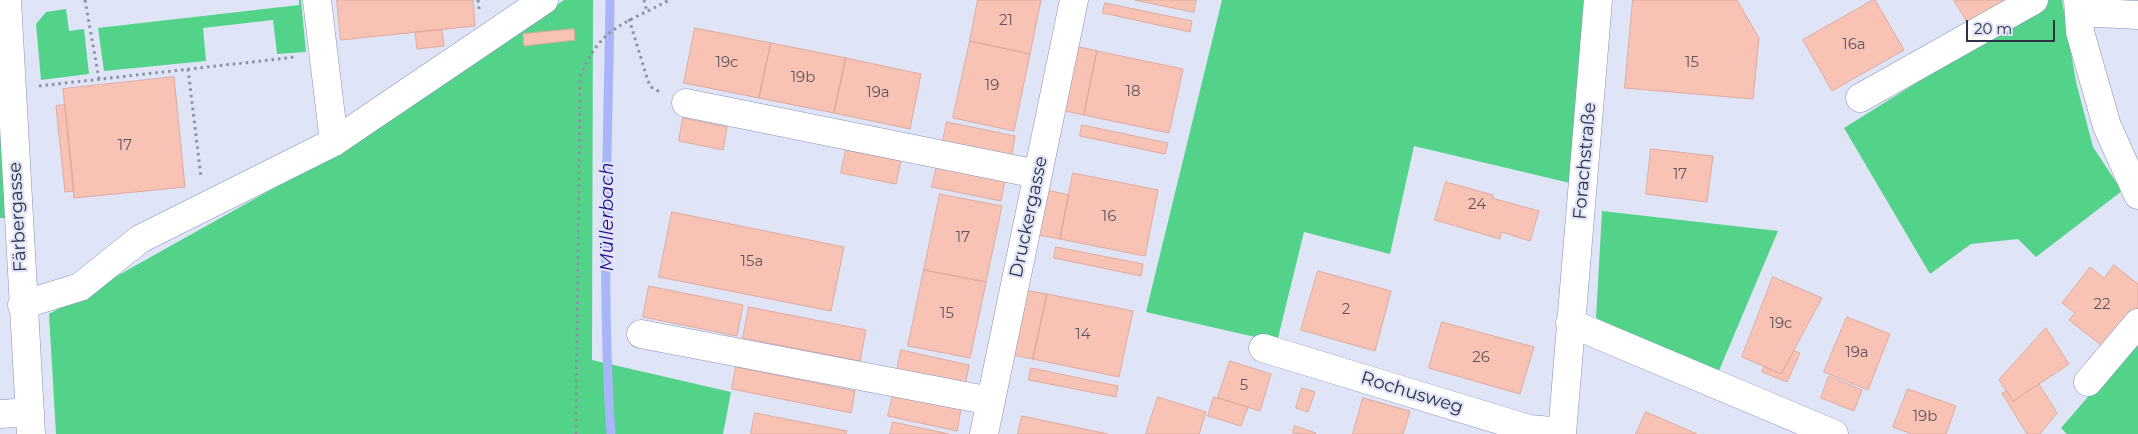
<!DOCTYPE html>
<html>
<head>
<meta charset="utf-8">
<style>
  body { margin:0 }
  #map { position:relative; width:2138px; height:434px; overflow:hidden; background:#e0e4f7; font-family:Montserrat,sans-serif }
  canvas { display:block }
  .scale { position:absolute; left:1966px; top:20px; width:89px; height:22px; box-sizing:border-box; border:2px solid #2e3244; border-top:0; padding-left:6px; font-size:15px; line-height:18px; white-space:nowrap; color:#2e3244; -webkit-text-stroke:4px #e0e4f7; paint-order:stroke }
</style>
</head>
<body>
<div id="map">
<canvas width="2138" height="434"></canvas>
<div class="scale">20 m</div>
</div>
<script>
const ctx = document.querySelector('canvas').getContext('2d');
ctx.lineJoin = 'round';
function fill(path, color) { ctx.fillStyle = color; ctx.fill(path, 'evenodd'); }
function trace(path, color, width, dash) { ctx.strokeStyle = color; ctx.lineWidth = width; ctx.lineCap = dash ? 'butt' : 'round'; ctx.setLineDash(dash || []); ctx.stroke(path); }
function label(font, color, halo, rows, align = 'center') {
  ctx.font = font + ' Montserrat,sans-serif'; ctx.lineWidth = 4.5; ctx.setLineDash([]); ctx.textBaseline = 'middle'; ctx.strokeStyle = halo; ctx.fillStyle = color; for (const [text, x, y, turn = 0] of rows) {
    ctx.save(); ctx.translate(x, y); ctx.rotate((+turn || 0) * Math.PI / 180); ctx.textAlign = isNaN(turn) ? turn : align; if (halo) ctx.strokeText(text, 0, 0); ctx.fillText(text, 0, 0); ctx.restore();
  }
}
fill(new Path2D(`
  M299 0H301L306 52 277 54 273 20 203 28 206 61 104 71 98 28 299 5Z
  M564 0H593L592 360 731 392 723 434H56L49 314 349 146Z
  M1222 0H1585L1570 183 1414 146 1390 254 1304 232 1277 342 1146 312Z
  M2049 0H2062L2076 82 2093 147 2122 191 2036 257 2018 239 1971 244 1930 274 1844 128Z
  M66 9 69 31 84 29 89 74 41 80 36 24 46 12Z
  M0 61 5 218H0Z
  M1602 211 1778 231 1718 373 1596 318Z
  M2138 339V434H2067L2061 428Z`), '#53d38a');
trace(new Path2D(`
  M610 0C608 145 601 290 611 434`), '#a8b5f8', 9);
const building = new Path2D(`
  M337 0H473L475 26 341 40Z
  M978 0H1041L1030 54 970 41Z
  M1135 0H1196L1194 12Z
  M1633 0H1737L1759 38 1753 99 1625 88Z
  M1873 0H1875L1904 50 1832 91 1803 40Z
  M1954 0H2009L1968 23Z
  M1105 3 1192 21 1190 32 1103 13Z
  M695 28 771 43 759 98 684 83Z
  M574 29 575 40 524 46 523 34Z
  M442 30 444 46 417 49 415 32Z
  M970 41 1030 54 1014 131 953 118Z
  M771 43 846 58 834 113 759 98Z
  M1075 46 1097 51 1084 115 1061 110Z
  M1097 51 1183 69 1169 133 1084 115Z
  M846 58 921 74 910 129 834 113Z
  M174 77 185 187 74 198 63 89Z
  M65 105 74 191 65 192 56 106Z
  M683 118 727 127 723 150 679 141Z
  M947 122 1015 136 1011 159 942 145Z
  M1082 125 1168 143 1165 154 1080 136Z
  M1651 149 1713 156 1707 202 1646 194Z
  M846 150 901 161 896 184 841 173Z
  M937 166 1005 180 1001 201 932 187Z
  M1073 173 1158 190 1145 256 1060 239Z
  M1446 182 1493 195 1492 198 1539 211 1530 241 1502 232 1500 239 1435 220Z
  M1047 190 1069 195 1060 239 1038 235Z
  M940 194 1002 206 986 282 924 270Z
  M672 212 844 247 831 311 659 277Z
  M1056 247 1143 264 1141 276 1054 258Z
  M2114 265 2138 284V308L2106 349 2069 320 2075 313 2062 303 2090 267 2104 278Z
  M924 270 986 282 970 358 908 346Z
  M1318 271 1391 291 1375 351 1301 330Z
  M1773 277 1822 298 1781 374 1742 357Z
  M649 286 743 305 737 336 643 317Z
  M1024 290 1047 294 1033 359 1013 355Z
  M1047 294 1133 311 1119 377 1033 359Z
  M749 307 866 330 860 361 743 338Z
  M1847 317 1890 334 1868 390 1824 372Z
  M1442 322 1534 347 1520 394 1429 368Z
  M2046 328 2069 364 2013 401 1999 380Z
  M901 350 969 365 965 386 897 372Z
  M1794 351 1800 353 1787 382 1762 372 1764 366 1781 374Z
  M1230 361 1271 374 1260 411 1218 398Z
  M736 367 855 391 851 413 732 389Z
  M1031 368 1118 386 1116 397 1029 380Z
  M1829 376 1862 390 1854 411 1821 398Z
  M2039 384 2057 413 2040 434H2027L2002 393 2007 391 2013 401Z
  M1302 388 1315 392 1308 412 1296 408Z
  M1908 389 1956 406 1946 434H1912L1893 427Z
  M893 395 961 409 957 431 888 416Z
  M1158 397 1206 412 1199 434H1146Z
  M1214 397 1248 407 1241 426 1208 416Z
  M1363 398 1410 411 1403 434H1353Z
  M1646 412 1697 434H1636Z
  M755 413 847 431 846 434H751Z
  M1022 416 1108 434H1018Z
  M893 422 949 434H890Z
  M1295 426 1316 433 1315 434 1293 433Z`);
fill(building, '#f8c3b5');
trace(building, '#deaa9c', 1);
const minor = new Path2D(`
  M7 0 31 434
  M317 0 334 142
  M2078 0 2080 32 2107 126 2138 195
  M2079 12 2138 15
  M1860 98 2034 0
  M686 103 1037 174
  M22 305 80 287 140 239 334 142 544 0
  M1570 323 1834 434
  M641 334 991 401
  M1263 348 1529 429 1562 432
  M2088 382 2138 323
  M0 414 30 412
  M984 434 1074 0
  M1562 434 1598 0`);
trace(minor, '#8790bb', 29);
trace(new Path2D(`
  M85 0 99 79
  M478 0 479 9
  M644 0 647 12
  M629 19 648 81 651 87 660 92
  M188 69 201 177
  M39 86 296 57
  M576 434 580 78C599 26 626 24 669 0`), '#8d91a4', 3, [2.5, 4]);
trace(minor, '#fff', 28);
label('15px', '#605660', null, [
  ["21",1006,21],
  ["16a",1854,45],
  ["19c",727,63],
  ["15",1692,63],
  ["19b",803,78],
  ["19",992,86],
  ["18",1133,92],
  ["19a",878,93],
  ["17",125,146],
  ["17",1680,175],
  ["24",1477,205],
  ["16",1109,217],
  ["17",963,238],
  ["15a",752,262],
  ["22",2102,305],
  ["2",1346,310],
  ["15",947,314],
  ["19c",1781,324],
  ["14",1083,335],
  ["19a",1857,353],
  ["26",1481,358],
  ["5",1244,386],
  ["19b",1925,417]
]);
label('18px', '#2e3244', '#e0e4f7', [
  ["Forachstraße",1585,161,-85],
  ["Färbergasse",18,217,-93],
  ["Druckergasse",1029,217,-78],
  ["Rochusweg",1412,393,17]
]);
label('italic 19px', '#230990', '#e0e4f7', [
  ["Müllerbach",607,217,-90]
]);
</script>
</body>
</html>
